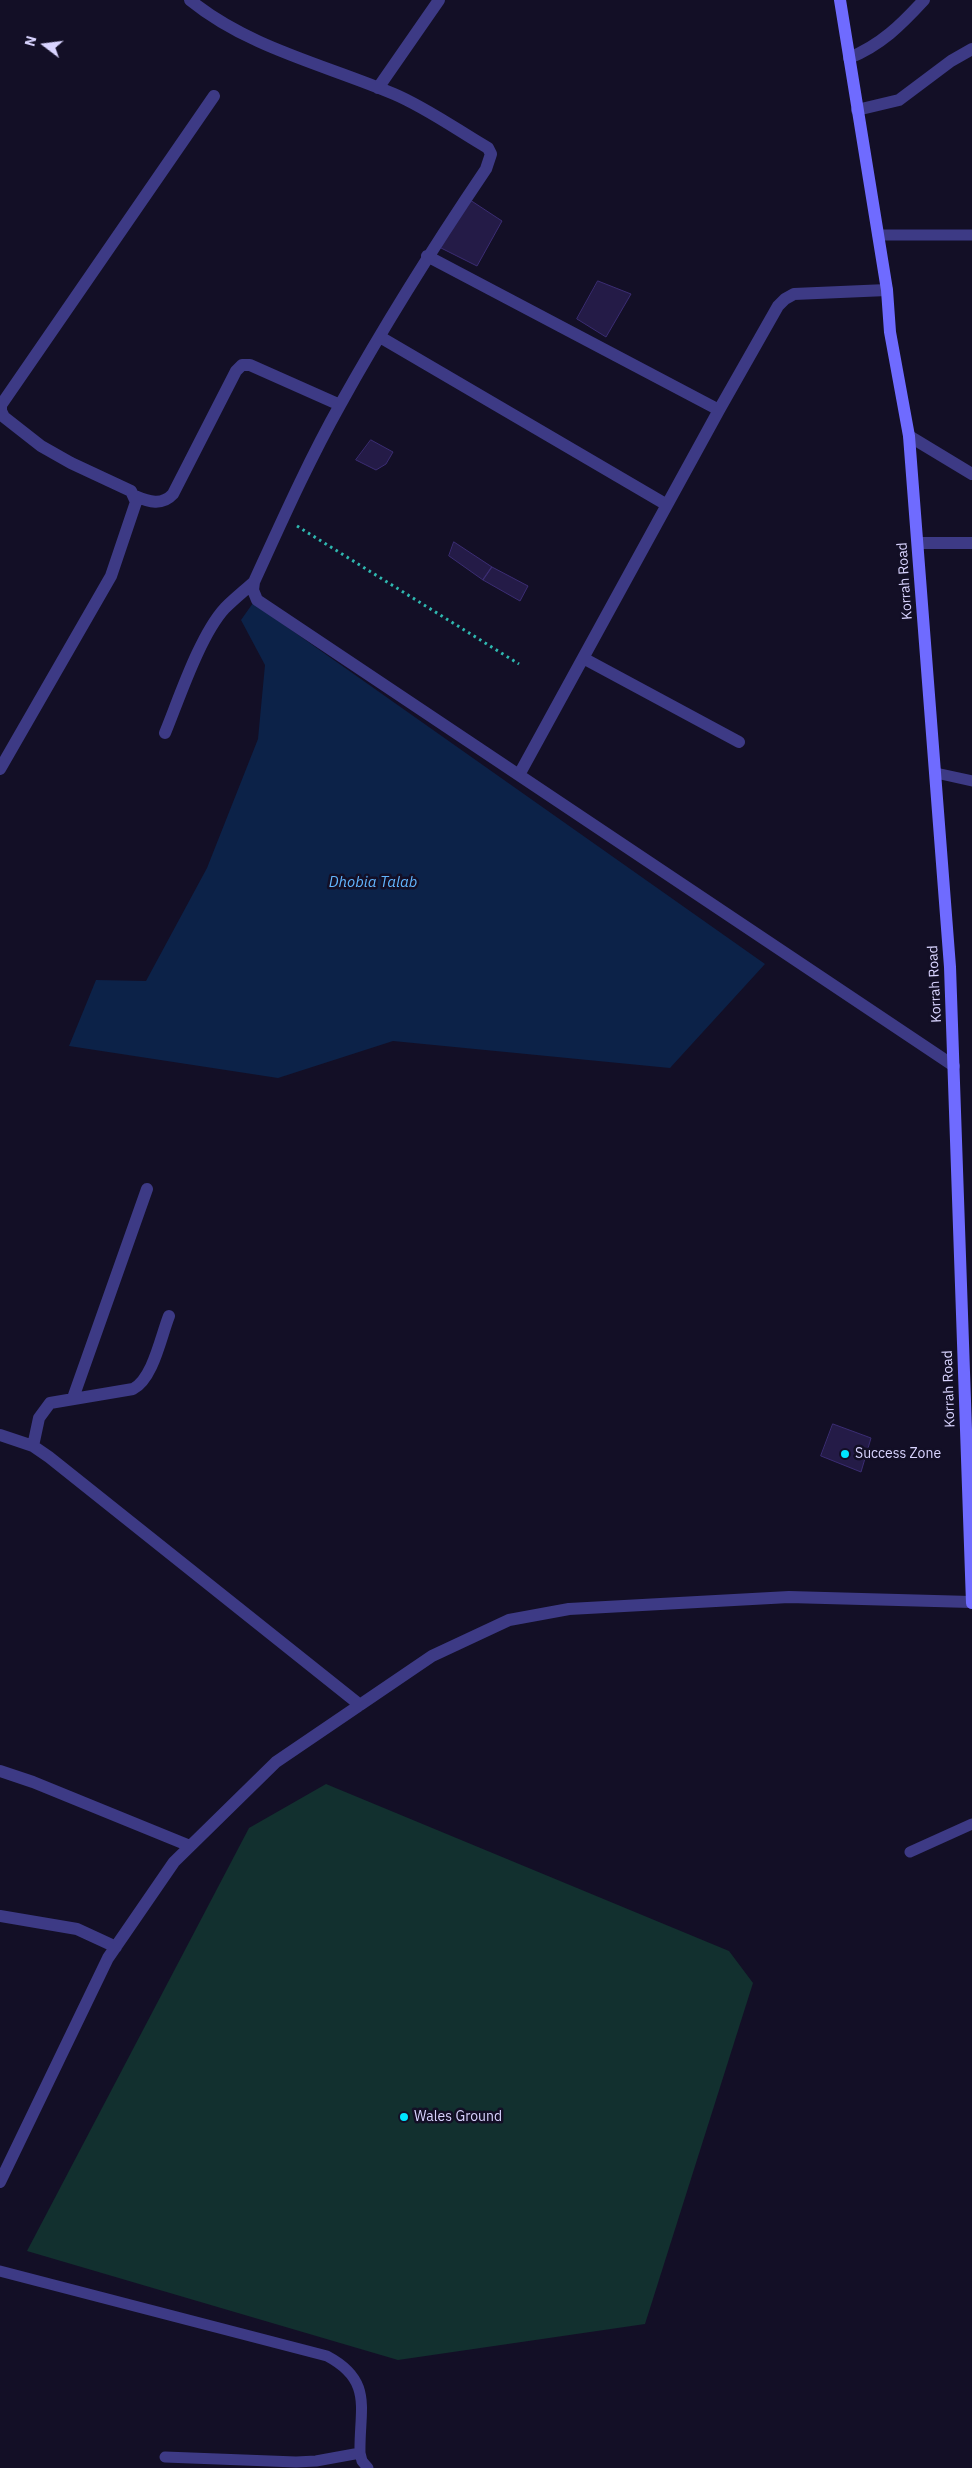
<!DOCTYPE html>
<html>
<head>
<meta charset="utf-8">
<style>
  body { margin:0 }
  #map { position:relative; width:972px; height:2468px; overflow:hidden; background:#130f26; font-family:"IBM Plex Sans",sans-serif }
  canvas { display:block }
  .north { position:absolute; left:20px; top:20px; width:50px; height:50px; -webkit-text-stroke:4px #130f26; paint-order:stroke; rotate:285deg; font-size:14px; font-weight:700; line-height:20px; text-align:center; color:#d9d4ff }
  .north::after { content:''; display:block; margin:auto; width:18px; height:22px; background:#d9d4ff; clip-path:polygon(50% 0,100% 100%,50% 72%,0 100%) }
</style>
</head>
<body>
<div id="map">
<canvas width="972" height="2468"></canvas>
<div class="north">N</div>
</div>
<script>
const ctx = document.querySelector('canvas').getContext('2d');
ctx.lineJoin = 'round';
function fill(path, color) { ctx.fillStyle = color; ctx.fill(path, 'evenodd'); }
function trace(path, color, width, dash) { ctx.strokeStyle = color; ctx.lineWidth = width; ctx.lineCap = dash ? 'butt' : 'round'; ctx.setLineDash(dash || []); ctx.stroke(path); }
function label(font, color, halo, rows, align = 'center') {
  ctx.font = font + ' "IBM Plex Sans",sans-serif'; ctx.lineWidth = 5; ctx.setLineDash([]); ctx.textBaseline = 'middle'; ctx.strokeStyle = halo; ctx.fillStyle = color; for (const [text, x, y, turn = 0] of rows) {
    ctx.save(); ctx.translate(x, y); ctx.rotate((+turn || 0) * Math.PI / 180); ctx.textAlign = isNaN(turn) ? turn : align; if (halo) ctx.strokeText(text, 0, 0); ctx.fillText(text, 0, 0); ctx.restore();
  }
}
fill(new Path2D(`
  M326 1784 729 1951 753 1983 645 2324 398 2360 27 2251 249 1828Z`), '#12302f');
fill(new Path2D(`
  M253 603 765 964 670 1068 393 1041 278 1078 69 1046 96 980 146 981 207 868 258 739 265 665 241 620Z`), '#0c2248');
const building = new Path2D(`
  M467 198 502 221 477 266 437 246Z
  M598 281 631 294 606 337 577 319Z
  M371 440 393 452 386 464 376 470 356 460Z
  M454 542 492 567 483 580 449 556Z
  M492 567 528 586 520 601 483 580Z
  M833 1424 871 1438 861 1472 821 1456Z`);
fill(building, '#241b47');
trace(building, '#3b2d73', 1);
trace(new Path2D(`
  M297 526 519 664`), '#2fb8b0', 3, [2.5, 4]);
trace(new Path2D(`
  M878 235H972
  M936 773 972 781
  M910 1852 972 1824
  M0 2271 327 2356C374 2381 359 2409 360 2453L362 2461 368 2468
  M165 2457 296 2462 316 2461 360 2453`), '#3d3a85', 11);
trace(new Path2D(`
  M190 0C249 48 326 65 394 94 427 108 457 130 488 148L491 154 486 169C434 246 385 324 340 405 308 462 281 523 254 582L253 590 257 600 954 1066
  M849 58C881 45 901 25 924 0
  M378 88 439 0
  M857 110 899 100 951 61 972 49
  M427 256 719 410
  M380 337 667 505
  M909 436 972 474
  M135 496C149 502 162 506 173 494L236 371 242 365H250L340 405
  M918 543H972
  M583 658 739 742
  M165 733C179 699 200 635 225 608 234 599 244 591 254 582
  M0 769 111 576 136 502 131 491 71 463 41 446 4 417 1 411V405L214 96
  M520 773 719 410 778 306 785 299 794 294 887 290
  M73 1398 147 1189
  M0 1435 33 1446 49 1457 360 1705
  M33 1446 39 1418 50 1403 133 1389C153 1379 161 1336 169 1316
  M0 1771 33 1782 190 1846
  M0 1916 77 1929 116 1947
  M0 2182 108 1958 174 1862 276 1762 432 1656 509 1620 569 1609 789 1597 971 1602`), '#3d3a85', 12);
trace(new Path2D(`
  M840 0 887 290 890 332 909 436 950 967 972 1603`), '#6f6bff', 12);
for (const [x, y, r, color] of [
  [845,1454,5,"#00e5ff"],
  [404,2117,5,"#00e5ff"]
]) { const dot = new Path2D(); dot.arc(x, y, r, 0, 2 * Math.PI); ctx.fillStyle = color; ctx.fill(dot); trace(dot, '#130f26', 2); }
label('14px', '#d9d4ff', '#130f26', [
  ["Korrah Road",905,581,-94],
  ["Korrah Road",935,984,-93],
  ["Korrah Road",949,1389,-92]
]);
label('14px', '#d9d4ff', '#130f26', [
  ["Success Zone",855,1454],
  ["Wales Ground",414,2117]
], 'left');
label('italic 15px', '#62b6ff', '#130f26', [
  ["Dhobia Talab",373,883]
]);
</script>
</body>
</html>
